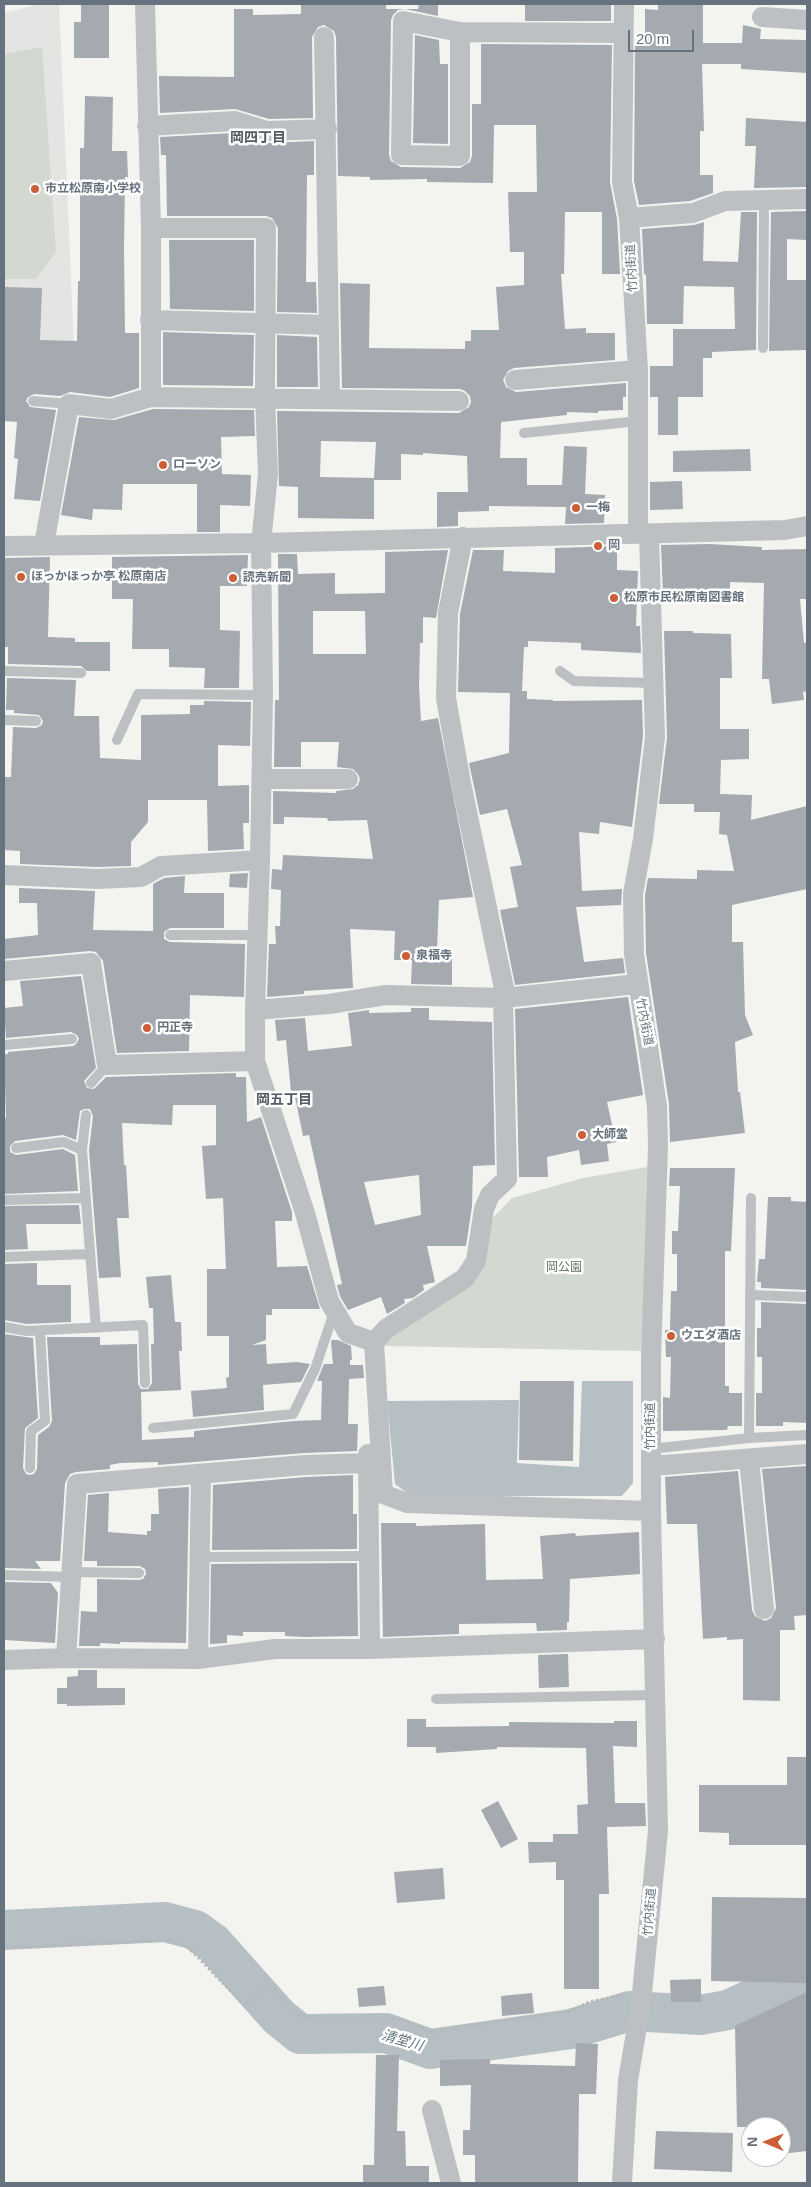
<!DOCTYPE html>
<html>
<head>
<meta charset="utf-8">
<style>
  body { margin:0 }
  #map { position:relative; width:811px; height:2187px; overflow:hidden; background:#f3f4f0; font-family:Helvetica,sans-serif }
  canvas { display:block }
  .frame { position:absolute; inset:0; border:5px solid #66727d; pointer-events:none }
  .north { position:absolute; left:741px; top:2117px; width:50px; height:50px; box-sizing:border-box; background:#fff; border:1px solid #c2c7cb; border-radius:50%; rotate:271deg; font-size:14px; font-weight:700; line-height:20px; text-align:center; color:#66727d }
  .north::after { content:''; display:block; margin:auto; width:18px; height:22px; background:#cc5e38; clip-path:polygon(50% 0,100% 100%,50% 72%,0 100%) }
  .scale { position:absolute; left:628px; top:30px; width:66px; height:22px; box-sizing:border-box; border:2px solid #66727d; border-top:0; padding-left:6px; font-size:15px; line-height:18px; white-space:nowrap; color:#66727d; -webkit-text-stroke:4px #fff; paint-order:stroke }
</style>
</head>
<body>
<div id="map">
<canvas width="811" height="2187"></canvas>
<div class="frame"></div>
<div class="north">N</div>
<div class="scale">20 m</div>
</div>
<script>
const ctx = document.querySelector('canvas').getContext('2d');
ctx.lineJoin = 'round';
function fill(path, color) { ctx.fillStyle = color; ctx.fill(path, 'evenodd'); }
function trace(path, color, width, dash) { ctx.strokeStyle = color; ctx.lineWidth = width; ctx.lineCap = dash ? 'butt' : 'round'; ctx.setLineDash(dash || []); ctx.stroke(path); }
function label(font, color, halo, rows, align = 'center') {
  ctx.font = font + ' Helvetica,"Noto Sans JP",sans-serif'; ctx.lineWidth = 5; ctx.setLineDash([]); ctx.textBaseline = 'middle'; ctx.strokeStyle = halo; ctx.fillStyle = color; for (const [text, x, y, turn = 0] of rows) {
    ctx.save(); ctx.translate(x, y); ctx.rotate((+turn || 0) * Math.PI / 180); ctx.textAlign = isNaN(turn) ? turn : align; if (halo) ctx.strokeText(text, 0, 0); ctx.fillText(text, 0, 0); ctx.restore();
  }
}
fill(new Path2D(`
  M40 4H59L75 369 4 366V13Z`), '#e4e5e3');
fill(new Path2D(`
  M42 47 56 252 36 279H4V54Z
  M647 1167 643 1351 384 1346 389 1335 443 1303 487 1224 512 1198 583 1178Z`), '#d3d8d0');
fill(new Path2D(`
  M582 1381H633V1483L622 1496H411L395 1484 387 1401 519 1400 517 1463 579 1467Z`), '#b6bfc3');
trace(new Path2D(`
  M4 1930 165 1922 195 1930 213 1943 279 2017 300 2034 386 2033 430 2049 571 2029 630 2011 700 2015 728 2010 762 1994H807`), '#b6bfc3', 40);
fill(new Path2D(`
  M81 4H109V58H74V22H81Z
  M301 4H386V9H418L419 4H438V16L405 9 398 10 393 15 391 20 389 155 391 161 401 167 460 168 470 162 472 156V104H481V44L612 45 610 182 617 219 620 274H602V212H565L564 274H561L565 329 586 328V333H615V360L514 368 508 371 503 380 506 387 516 392 626 383V397H623V410L598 411V413L567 412V415L501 422 500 458H527V485H562L564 446 587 447 585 494 605 495 604 523 565 524 566 507 489 506V511L458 512V526L437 527V492H468L467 456 423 453V455L401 454V480H374V519L298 518V487L279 486 277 411 459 413 469 407 471 402 470 396 465 391 460 389 342 388 340 283 370 284 369 348 465 349V341H471V330H499L496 287 524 285V252H510L508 192H537L536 125H494L493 183 427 182V179L370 180V177L338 176 336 37 334 31 324 25 318 27 312 37 313 118 269 119 235 109 160 113 159 76 234 77V9H253V15L301 14ZM321 441 376 442 374 478 320 477Z
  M525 4H611V21H525Z
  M658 4H703V43H742L743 25 761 29 760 39 807 40V73L741 69V64H702L704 131H700V175H713V193L690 201 639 205 634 181 635 45H645V9L658 10Z
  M415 35 439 40 440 64H448V144L413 143Z
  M85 96 113 97 112 151H127L128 177H125L124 248 125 333H139V388L110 397 70 392 60 396 34 394 28 397 26 401 30 407 56 410 40 501 14 499 18 459 14 458 17 422 4 421V287L42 288 40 340 77 341 78 281H80V148H84Z
  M746 118 807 122V187L754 188 756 146H745Z
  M234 133 267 143 314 141V175H307L306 282H316L317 313 277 312 278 228 272 218 266 216H167L166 155H161L160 137Z
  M807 211V240L787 239V280H807V350L769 351 771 212Z
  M741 212H757L756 350 712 352V358H703V397H678V435H658V397H650V366H673V329H735L734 287 684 286 683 324H647L646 275 644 274 642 229 694 225 704 222 703 261 738 262Z
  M169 240H254V311L170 309Z
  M163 332 254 335 253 386 163 385Z
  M277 335 317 337 318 387H277Z
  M153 409 254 410 255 436 221 437 222 474 251 475 250 506 220 505V532H197V484H123L122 510 93 509 92 520 61 515 79 417 114 420Z
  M750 449 751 471 673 472V451Z
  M682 481 683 509 650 510V482Z
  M710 544 762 547V550L807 549V599H800L804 643H807V691L803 692 804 700 772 704 769 679H762L764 583 730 582V597H702V595L663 594 661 545Z
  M617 546V570L638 571 636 626H640L641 653 581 650V643L528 641V647H524L522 691H527V699L553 700V701L642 700 643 736 632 827 600 822 599 834 579 832 582 891 622 889 621 905 576 907 584 962 623 958 625 973 515 985 500 910 518 907 510 867 522 865 507 809 480 815 469 763 509 753 510 693 458 692 460 614 473 550H504L503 571 555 573V548Z
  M448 550 436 618 423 617V643H420L419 686 421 721 438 718 473 897 439 900 437 950H452V985L411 984 412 960H394L395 931 350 929 353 988 304 991V994L267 997 269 944H276L275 926H280L281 890 271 889 272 869 282 870 283 855 373 859 367 820 328 821 327 818 284 817V824H273V791L336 793V791L353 789 358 785 360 779 358 774 353 769 337 767 339 742H301V767H274L275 700H279L278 554H297L298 574 335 573V594L385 593V552ZM313 611H365L366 654H313Z
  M248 555 247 586H220V630L240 631 239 688H204L205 668 169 667V649H132L133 599H112V557Z
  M50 557 48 637 75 638V642H110V671H87L81 666 8 664V647H4V558Z
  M664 631H693V633L731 634 732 678H720V729H749V759L721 760 720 794 752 795 751 820 807 806V889L732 905V942H743L745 1015 753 1035 735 1042 738 1092H740L745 1133 670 1142 669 1104 646 953 645 895 648 878 697 879V870L734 871 727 835 719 834 720 812H694V804H659L667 737Z
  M7 678 76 680 74 716H99L100 758 141 760V715L190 714V705H204V701L251 702 250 746 218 745V786L249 785V823H243L244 849 208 851 207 800H148V822L131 842V866L97 867 20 864V851L4 850V777H11L13 727 36 728 42 725 43 721 39 715 14 713V710H6Z
  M248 873 247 888 229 887 230 874Z
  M185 876 184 893H224V928H170L164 932V939L170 942 245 944 244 997 190 995 189 1051 117 1053 103 961 96 952 90 951 4 959V939L38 935 37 903H19V888L95 891 93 930 153 931V884L164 878Z
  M81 976 96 1068 84 1081 87 1088 94 1089 106 1077 236 1073V1077H246L247 1122 261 1117 292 1212V1221H275L277 1267 307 1266 320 1309H272V1315H266V1340L252 1345 266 1344 267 1364 297 1362 310 1364 301 1382 263 1385 264 1410 193 1417 191 1391 227 1388 226 1378 229 1377V1336H207V1269H226L223 1198 206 1199 202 1146 216 1145V1105H173L172 1125 122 1123 124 1165H126L129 1218H117L121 1277 99 1278 89 1150 93 1116 90 1109H84L80 1111 76 1140 63 1135 15 1141 10 1146V1152L16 1155 63 1149 75 1155 78 1191 4 1194V1118H6L4 1054H8V1052L73 1046 76 1044 79 1039 77 1035 71 1032 6 1038 4 1008 23 1006 20 981Z
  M628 997 643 1095 607 1102 616 1142 607 1144 609 1161 581 1165 579 1150 547 1157 548 1177H519L515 1009Z
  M411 1008H429V1020L492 1022 495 1165 473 1166 472 1206 466 1246H427L435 1282 423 1285 424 1290 413 1298 404 1299 405 1303 387 1314 381 1297 348 1310 340 1296 337 1285 342 1284 309 1135 303 1136 294 1092H291L286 1040 277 1041 275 1020 305 1018 308 1051 352 1046 348 1013 369 1010V1013L411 1012ZM419 1175 421 1215 375 1225 364 1182Z
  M670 1168H735L731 1251H725V1386H729V1393H742V1426H728L727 1430 663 1431V1397L670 1398 671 1357H666L665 1330H670L671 1291H677V1254H672V1231H678L680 1186H669Z
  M768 1197H791V1201L807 1202V1290L761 1288V1282H757L759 1259H765Z
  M79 1205 81 1224H26L28 1249 4 1250V1206Z
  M37 1263V1285H71V1322L27 1324 4 1320V1264Z
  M171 1275 175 1322H181L182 1351H179L181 1390 141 1392 142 1440 194 1437V1431L294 1421 321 1420 322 1381H317L324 1364H333L331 1342 332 1340H338L351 1346 352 1360H350V1365H363L364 1378 349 1379 348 1424H358L357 1451 304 1453 158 1465V1462L120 1463 110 1465V1469L76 1472 70 1474 65 1483 60 1561H35L41 1569 4 1568V1334L33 1338 38 1418 25 1428 23 1468 26 1474 30 1475 34 1474 37 1469 38 1435 49 1427 52 1421 47 1337H100V1345L137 1344 138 1384 141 1389H148L152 1383 151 1344H154L153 1308H149L146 1277Z
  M761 1302 807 1304V1423L783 1422V1426H756V1393H762V1357H757V1328H761Z
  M520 1381H574L573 1461 519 1460Z
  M807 1466V1615L794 1616 795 1630H780V1701L743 1700V1639L727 1640V1637L703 1639 697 1524H667L665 1477 738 1471 752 1610 755 1616 765 1621 771 1618 776 1608 762 1469Z
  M353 1475V1514H357V1549L212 1550 213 1485 306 1477Z
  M189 1487 186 1643 120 1642V1644L100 1643V1646H79L81 1611 97 1612V1579L139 1580 143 1579 146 1574 145 1569 140 1566H97V1561H84L88 1495 109 1493 108 1532 147 1535V1531H151V1514H159L158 1489Z
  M381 1523H416V1526L485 1524 486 1580 543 1579 540 1536 575 1533 576 1536 639 1532 640 1574 570 1579 569 1622H567V1630L537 1631 536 1623 459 1624V1634L383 1637Z
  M357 1563 358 1636 304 1637 285 1636V1632H243V1636L227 1635V1643L210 1644 211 1564Z
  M4 1582 51 1583 58 1593 55 1643 4 1640Z
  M568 1654 569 1687 539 1688 538 1655Z
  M78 1670H97V1688H125V1705L67 1706V1704H57V1688H67V1677L78 1676Z
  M407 1719H426V1727L509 1726V1722L614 1723V1721H637V1747L613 1746 615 1803H645L646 1826 607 1827 609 1894H599V1989H564V1880H556V1862L529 1863 528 1842H553V1834H578L577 1805 588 1804 586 1748 497 1747V1749L436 1753V1747H407Z
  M787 1757H807V1845H729V1833L699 1832V1785H787Z
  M498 1801 518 1839 501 1848 481 1810Z
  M443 1868 445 1899 397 1903 394 1872Z
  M712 1897 807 1898V1983L711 1981Z
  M701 1979V2002H671L670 1980Z
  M384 1986 386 2005 359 2007 357 1988Z
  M807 1992V2151L781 2154V2127H737L735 2026Z
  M532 1993 534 2013 502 2016 501 1996Z
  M576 2043 598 2044 596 2094H579L578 2183H475V2155H463V2130H470L471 2085 440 2086V2060L490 2059V2064L575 2066Z
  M376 2055H399L397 2131H405L406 2166H429V2183H363V2165H374Z
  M656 2131 733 2133 732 2172 654 2169Z`), '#a4aaaf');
trace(new Path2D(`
  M4 1948 170 1940 186 1945 244 2005 269 1985 296 2014 315 2019H393L412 2023 430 2032 571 2011 589 2002 622 1995`), '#b5b8ba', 3, [2.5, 2.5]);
trace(new Path2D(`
  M763 348 764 199
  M33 401 69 404
  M524 433 638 421
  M4 671 81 673
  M560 671 574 681 653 683
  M4 720 36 721
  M117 740 138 694 263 695
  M170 935H258
  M4 1045 72 1039
  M91 1083 107 1065
  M86 1115 82 1150 96 1328
  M16 1148 64 1142 82 1150
  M6 1200 86 1198
  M4 1257 90 1254
  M750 1295 807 1297
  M4 1327 27 1331 143 1325 145 1383
  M153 1428 293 1414 315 1369 334 1312
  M749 1438 751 1198
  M651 1449 749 1438 807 1435
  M30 1468 31 1431 45 1421 40 1331
  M200 1557 369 1556
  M70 1572 139 1573
  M4 1575 70 1577
  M436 1699 656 1695`), '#bdc0c3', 10);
trace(new Path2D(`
  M145 4 151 228V397
  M624 4 622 182 629 218 638 370V534
  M762 17 807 20
  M460 32V156L401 155 403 21 460 32 622 33
  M324 37 330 399
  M147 126 235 121 267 131 327 129
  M629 218 693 213 725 201 807 199
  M151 228H266L265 398 268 474 261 543 263 695 260 860 255 1010V1061L305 1213 329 1301 348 1333 374 1342
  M150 320 329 325
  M515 380 638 370
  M463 537 448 613 446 698 461 783 506 998
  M44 545 69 404 111 409 151 397 459 401
  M4 546 261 543 785 530 807 526
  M262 779H348
  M4 875 97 879 141 877 161 866 260 860
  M4 971 91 963 107 1065 255 1061
  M503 998 507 1179 490 1195 484 1209 476 1261 465 1278 386 1329 374 1342 383 1494 407 1503 651 1511
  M255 1010 329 1004 386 995 503 998 637 984
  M368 1454 370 1649
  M749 1459 764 1609
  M651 1466 807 1454
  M66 1658 77 1484 305 1465 368 1463
  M198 1659 201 1474
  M4 1660 66 1658 198 1659 275 1649H370L655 1639
  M432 2110 451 2183
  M622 2183 628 2080 641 2003 658 1831 651 1511V1359L658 1145 657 1106 634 954 633 894 643 839 655 737 649 534`), '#bdc0c3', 20);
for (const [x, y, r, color] of [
  [35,189,5,"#cc5e38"],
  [163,465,5,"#cc5e38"],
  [576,508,5,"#cc5e38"],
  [598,546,5,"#cc5e38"],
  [21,577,5,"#cc5e38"],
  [233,578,5,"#cc5e38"],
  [614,598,5,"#cc5e38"],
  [406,956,5,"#cc5e38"],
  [147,1028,5,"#cc5e38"],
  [582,1135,5,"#cc5e38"],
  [671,1336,5,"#cc5e38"]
]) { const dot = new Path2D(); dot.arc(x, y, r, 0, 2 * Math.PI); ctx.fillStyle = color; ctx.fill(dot); trace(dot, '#fff', 2); }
label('bold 12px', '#66727d', '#fff', [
  ["市立松原南小学校",45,189],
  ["ローソン",173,465],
  ["一梅",586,508],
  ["岡",608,546],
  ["ほっかほっか亭 松原南店",31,577],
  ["読売新聞",243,578],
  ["松原市民松原南図書館",624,598],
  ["泉福寺",416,956],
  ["円正寺",157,1028],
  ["大師堂",592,1135],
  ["ウエダ酒店",681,1336]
], 'left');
label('12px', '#66727d', '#fff', [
  ["竹内街道",632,268,-93],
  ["竹内街道",644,1022,79],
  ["竹内街道",651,1426,-90],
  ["竹内街道",650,1912,-85]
]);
label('12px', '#677564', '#fff', [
  ["岡公園",564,1268]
]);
label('bold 14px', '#535c64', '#fff', [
  ["岡四丁目",258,138],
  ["岡五丁目",284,1100]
]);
label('italic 14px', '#62737b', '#fff', [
  ["清堂川",402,2041,16]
]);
</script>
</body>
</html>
